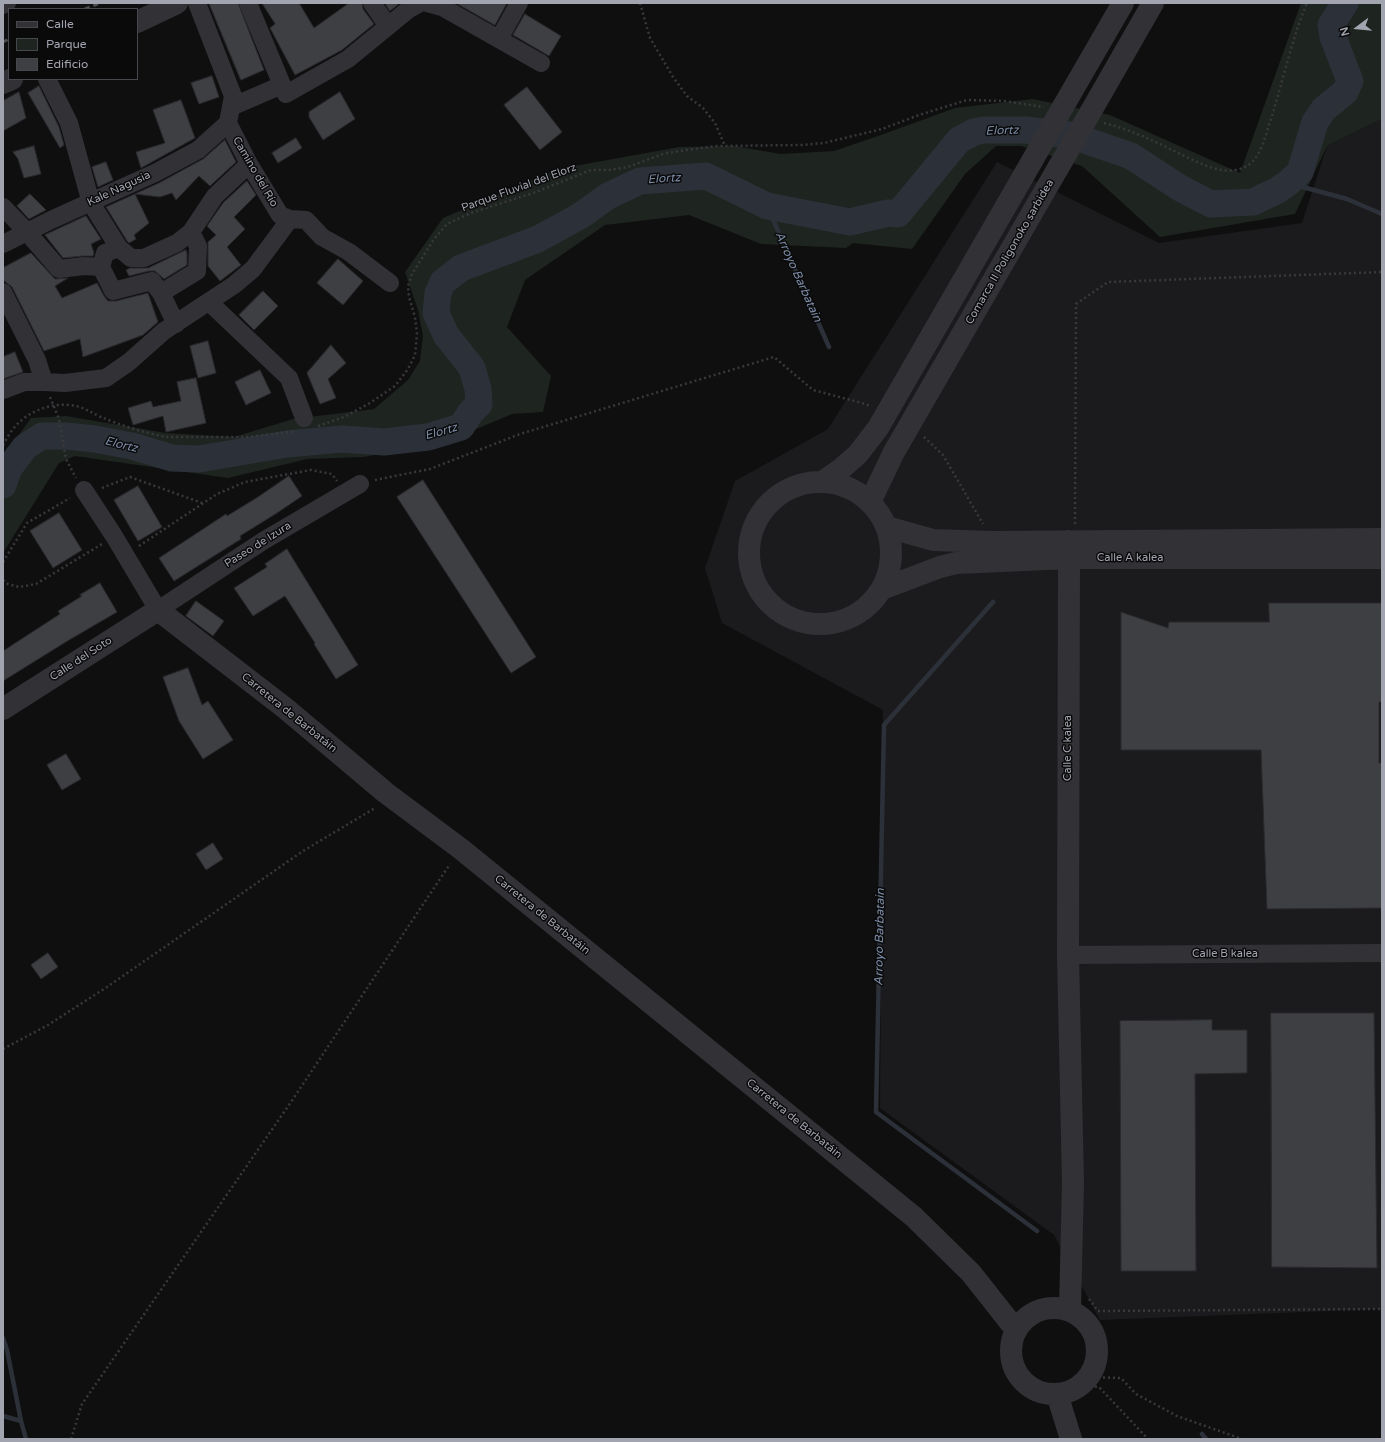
<!DOCTYPE html>
<html>
<head>
<meta charset="utf-8">
<style>
  body { margin:0 }
  #map { position:relative; width:1385px; height:1442px; overflow:hidden; background:#0f0f10; font-family:"Varela Round",sans-serif }
  canvas { display:block }
  .frame { position:absolute; inset:0; border:4px solid #a2a4af; pointer-events:none }
  .legend { position:absolute; left:8px; top:8px; width:130px; height:72px; box-sizing:border-box; background:#0a0a0b; border:1px solid #47484d; margin:0; padding:5px 7px; list-style:none; font-size:12px; color:#a2a4af }
  .legend li { display:flex; align-items:center; gap:8px; height:20px }
  .legend b { width:20px; border:1px solid #47484d }
  .north { position:absolute; left:1337px; top:8px; width:40px; height:40px; -webkit-text-stroke:3px #0a0a0b; paint-order:stroke; rotate:254deg; font-size:11px; font-weight:700; line-height:16px; text-align:center; color:#a2a4af }
  .north::after { content:''; display:block; margin:auto; width:14px; height:18px; background:#a2a4af; clip-path:polygon(50% 0,100% 100%,50% 72%,0 100%) }
</style>
</head>
<body>
<div id="map">
<canvas width="1385" height="1442"></canvas>
<div class="frame"></div>
<ul class="legend">
<li><b style="height:5px;background:#323236"></b>Calle</li>
<li><b style="height:11px;background:#1e241f"></b>Parque</li>
<li><b style="height:11px;background:#3e3f43"></b>Edificio</li>
</ul>
<div class="north">N</div>
</div>
<script>
const ctx = document.querySelector('canvas').getContext('2d');
ctx.lineJoin = 'round';
function fill(path, color) { ctx.fillStyle = color; ctx.fill(path, 'evenodd'); }
function trace(path, color, width, dash) { ctx.strokeStyle = color; ctx.lineWidth = width; ctx.lineCap = dash ? 'butt' : 'round'; ctx.setLineDash(dash || []); ctx.stroke(path); }
function label(font, color, halo, rows, align = 'center') {
  ctx.font = font + ' "Varela Round",sans-serif'; ctx.lineWidth = 3; ctx.setLineDash([]); ctx.textBaseline = 'middle'; ctx.strokeStyle = halo; ctx.fillStyle = color; for (const [text, x, y, turn = 0] of rows) {
    ctx.save(); ctx.translate(x, y); ctx.rotate((+turn || 0) * Math.PI / 180); ctx.textAlign = isNaN(turn) ? turn : align; if (halo) ctx.strokeText(text, 0, 0); ctx.fillText(text, 0, 0); ctx.restore();
  }
}
fill(new Path2D(`
  M1382 119V1309L1100 1320 1054 1235 880 1108 883 710 722 623 705 568 735 481 828 429 997 162 1159 243 1302 223 1327 146Z`), '#1b1b1d');
fill(new Path2D(`
  M1301 3H1382V119L1327 146 1295 214 1160 237 1082 166 1021 146H996L965 174 912 249 853 243 846 248 761 244 689 215 605 225 525 280 507 327 551 376 543 412 512 414 441 444 363 457 307 459 228 478 75 456 59 463 3 553V457L31 418 66 416 166 433 234 437 293 419 374 409 408 380 420 361 423 336 418 310 405 272 443 218 558 169 679 147 734 146 781 154 834 151 881 135 955 108 1033 99 1110 115 1240 173Z`), '#1e241f');
trace(new Path2D(`
  M1288 183 1347 199 1382 214
  M767 206 829 347
  M993 602 884 725 876 1112 1037 1231
  M3 1338 7 1350 21 1421
  M3 1416 21 1421 26 1439
  M1202 1434 1206 1439`), '#2c3139', 4.5);
trace(new Path2D(`
  M3 485 9 468 25 447 42 436H66L95 439 132 446 172 458 199 459 287 444 342 439 384 442 428 437 461 427 471 412 479 404 478 389 472 368 446 335 436 313 438 293 443 282 461 268 538 239 580 216 608 196 640 181 706 176 767 206 850 222 888 213 898 214 959 140 974 132 984 130H1025L1070 135 1131 156 1180 188 1211 204 1253 202 1278 190 1288 183 1300 172 1315 122 1324 109 1345 92 1350 81 1333 37 1331 25 1345 3`), '#2c3139', 27);
const building = new Path2D(`
  M209 3H238L264 70 241 80Z
  M262 3H299L314 28 349 3H362L363 9 374 24 342 50 295 75 270 28 275 24Z
  M385 3H400L390 11Z
  M456 3H507L495 25Z
  M525 14 561 36 549 56 513 35Z
  M212 76 219 97 199 104 191 83Z
  M39 86 59 127 64 145 60 148 28 93Z
  M527 87 562 132 540 150 504 105Z
  M19 92 26 118 3 131V101Z
  M340 92 355 119 323 140 309 117V112Z
  M181 100 195 138 141 168 136 152 165 143 153 110Z
  M296 138 302 148 278 163 272 153Z
  M225 140 236 162 210 186 199 176 176 200 172 193 160 197 135 194 149 223 134 235 136 239 129 243 127 241 106 207 159 183 203 159Z
  M34 146 41 174 24 178 18 159 13 152Z
  M106 162 113 180 98 187 92 167Z
  M247 181 256 195 234 217 245 229 227 247 241 265 220 281 208 266V242L216 235 207 226 223 203Z
  M30 194 46 210 29 219 17 206Z
  M86 216 101 239 91 244 94 253 93 256H83L63 258 45 235Z
  M186 250 187 254V265L164 279 155 271H149L129 276 126 270 130 268H148Z
  M31 253 55 279 68 278 55 286 62 298 97 283 104 296 108 301H116L148 293 158 322 143 335 83 357 80 339 44 351 12 287 3 280V268Z
  M338 259 363 281 343 305 317 283Z
  M263 291 278 306 254 330 239 315Z
  M208 341 216 373 198 378 190 346Z
  M331 345 346 363 328 379 336 398 320 404 307 373Z
  M15 352 23 372 3 379V357Z
  M260 370 271 393 246 405 235 382Z
  M196 378 206 423 166 432 163 416 133 425 128 408 151 401 153 407 181 401 177 382Z
  M289 476 302 496 277 513 240 536 241 539 174 581 159 558 226 514 227 516 258 497Z
  M423 480 536 657 511 673 397 497Z
  M138 486 162 527 138 541 114 500Z
  M59 513 82 550 53 568 30 531Z
  M287 549 358 665 336 679 314 644 315 643 285 596 253 616 234 588 267 567 265 564Z
  M100 583 117 612 69 640 3 681V651L60 614 58 611 82 596 80 595Z
  M196 601 224 621 213 636 186 616Z
  M1269 603H1382V702H1379V763H1382V908L1267 909 1261 750H1121V612L1168 628 1169 622H1269Z
  M188 668 202 705 208 701 233 740 203 759 179 721 163 677Z
  M66 754 81 779 62 790 47 765Z
  M213 843 223 859 206 870 196 854Z
  M48 953 58 967 41 979 31 965Z
  M1271 1013H1374L1377 1268 1272 1267Z
  M1212 1020V1030H1247V1073L1195 1074 1196 1271H1121L1120 1021Z`);
fill(building, '#3e3f43');
trace(building, '#2a292c', 1);
trace(new Path2D(`
  M640 3 650 38 673 77 687 96 703 108 715 123 725 146
  M1104 123C1128 129 1150 139 1172 150 1187 157 1201 165 1217 169 1229 172 1244 171 1253 161 1262 151 1266 134 1270 122 1283 82 1291 41 1307 3
  M50 397 59 419 66 459 76 478
  M318 426 344 417 370 403 395 386 408 369 415 355 417 334 415 317 409 297 408 286 412 274 434 239 447 224 471 213 536 192 591 170H609L628 167 663 154 679 151 717 146 802 145 824 143 882 129 919 115 967 100 1004 101 1044 107
  M924 437 943 455 983 524
  M3 445C6 440 9 434 13 429 27 411 53 401 76 406 85 408 92 413 101 417 120 425 147 434 168 437H249L296 431
  M375 480 430 469 520 434 774 357 813 390 862 403 870 406
  M102 488 130 477 202 503
  M1075 524 1076 304 1108 282 1382 272
  M139 546 217 494 245 482 311 470 332 474 337 481
  M3 562 27 523 70 498
  M3 580 8 584 19 587 36 584 102 544
  M3 1049 48 1025 107 987 303 851 375 808
  M1089 1299 1098 1311 1382 1309
  M1088 1377 1121 1378 1136 1394 1177 1416 1242 1439
  M1080 1385 1099 1387 1148 1439
  M71 1439 82 1404 291 1102 450 864`), '#39393d', 2.5, [2, 3]);
trace(new Path2D(`
  M197 3 233 96 228 123 249 164 280 215 290 219 306 220 322 237 349 252 390 283
  M248 3 282 85
  M372 3 388 26
  M427 3 442 7 541 63
  M3 5 7 3
  M499 39 519 3
  M47 79 69 123 91 203 119 248 131 258H144L177 243 191 232 215 196 249 164
  M231 107 282 85 286 94 348 59 409 9 420 3
  M3 207 27 232 59 269 84 266 101 267
  M3 244 51 220 155 173 198 150 228 123
  M119 248 105 253 101 267 113 291 152 281 161 293 176 324
  M3 292 37 360 44 382
  M161 293 197 271 198 246 191 232
  M209 302 289 378 304 418
  M3 390 24 382H44L65 383 106 378 129 362 164 331 234 285 253 269 290 219
  M84 490 114 536 158 610 263 541 360 484
  M1068 955 1382 953`), '#323236', 18);
trace(new Path2D(`
  M137 22 177 3
  M3 83 12 79
  M1064 105 1123 3
  M1090 113 1153 3
  M749 553a71 71 0 1 1 142 0a71 71 0 1 1-142 0Z
  M822 482 841 469 858 454 878 428 1032 161
  M870 502 894 452 1058 168
  M887 527 933 540 993 542 1382 539
  M1068 541 1069 558 1068 955 1073 1183 1070 1309
  M882 589 940 567 956 563 1069 558H1382
  M3 709 158 610 285 708 386 793 461 849 914 1217 971 1273 1016 1330
  M1011 1351a43 43 0 1 1 86 0a43 43 0 1 1-86 0Z
  M1057 1394 1071 1439`), '#323236', 22);
trace(new Path2D(`
  M85 9 100 3
  M3 42 9 39`), '#4c4c51', 3, [5, 4]);
trace(new Path2D(`
  M1032 161 1064 105
  M1058 168 1090 113`), '#323236', 22);
label('11px', '#a2a4af', '#0a0a0b', [
  ["Camino del Río",255,172,60],
  ["Parque Fluvial del Elorz",519,188,-20],
  ["Kale Nagusia",119,189,-25],
  ["Comarca II Poligonoko sarbidea",1010,252,-60],
  ["Paseo de Izura",258,545,-32],
  ["Calle A kalea",1130,558],
  ["Calle del Soto",81,659,-33],
  ["Carretera de Barbatáin",289,713,39],
  ["Calle C kalea",1068,748,-90],
  ["Carretera de Barbatáin",542,915,39],
  ["Calle B kalea",1225,954],
  ["Carretera de Barbatáin",794,1119,39]
]);
label('italic 12px', '#7c8ca6', '#0a0a0b', [
  ["Elortz",1002,131,-2],
  ["Elortz",664,179,-4],
  ["Arroyo Barbatain",798,277,66],
  ["Elortz",441,432,-16],
  ["Elortz",121,445,14],
  ["Arroyo Barbatain",880,937,-89]
]);
</script>
</body>
</html>
